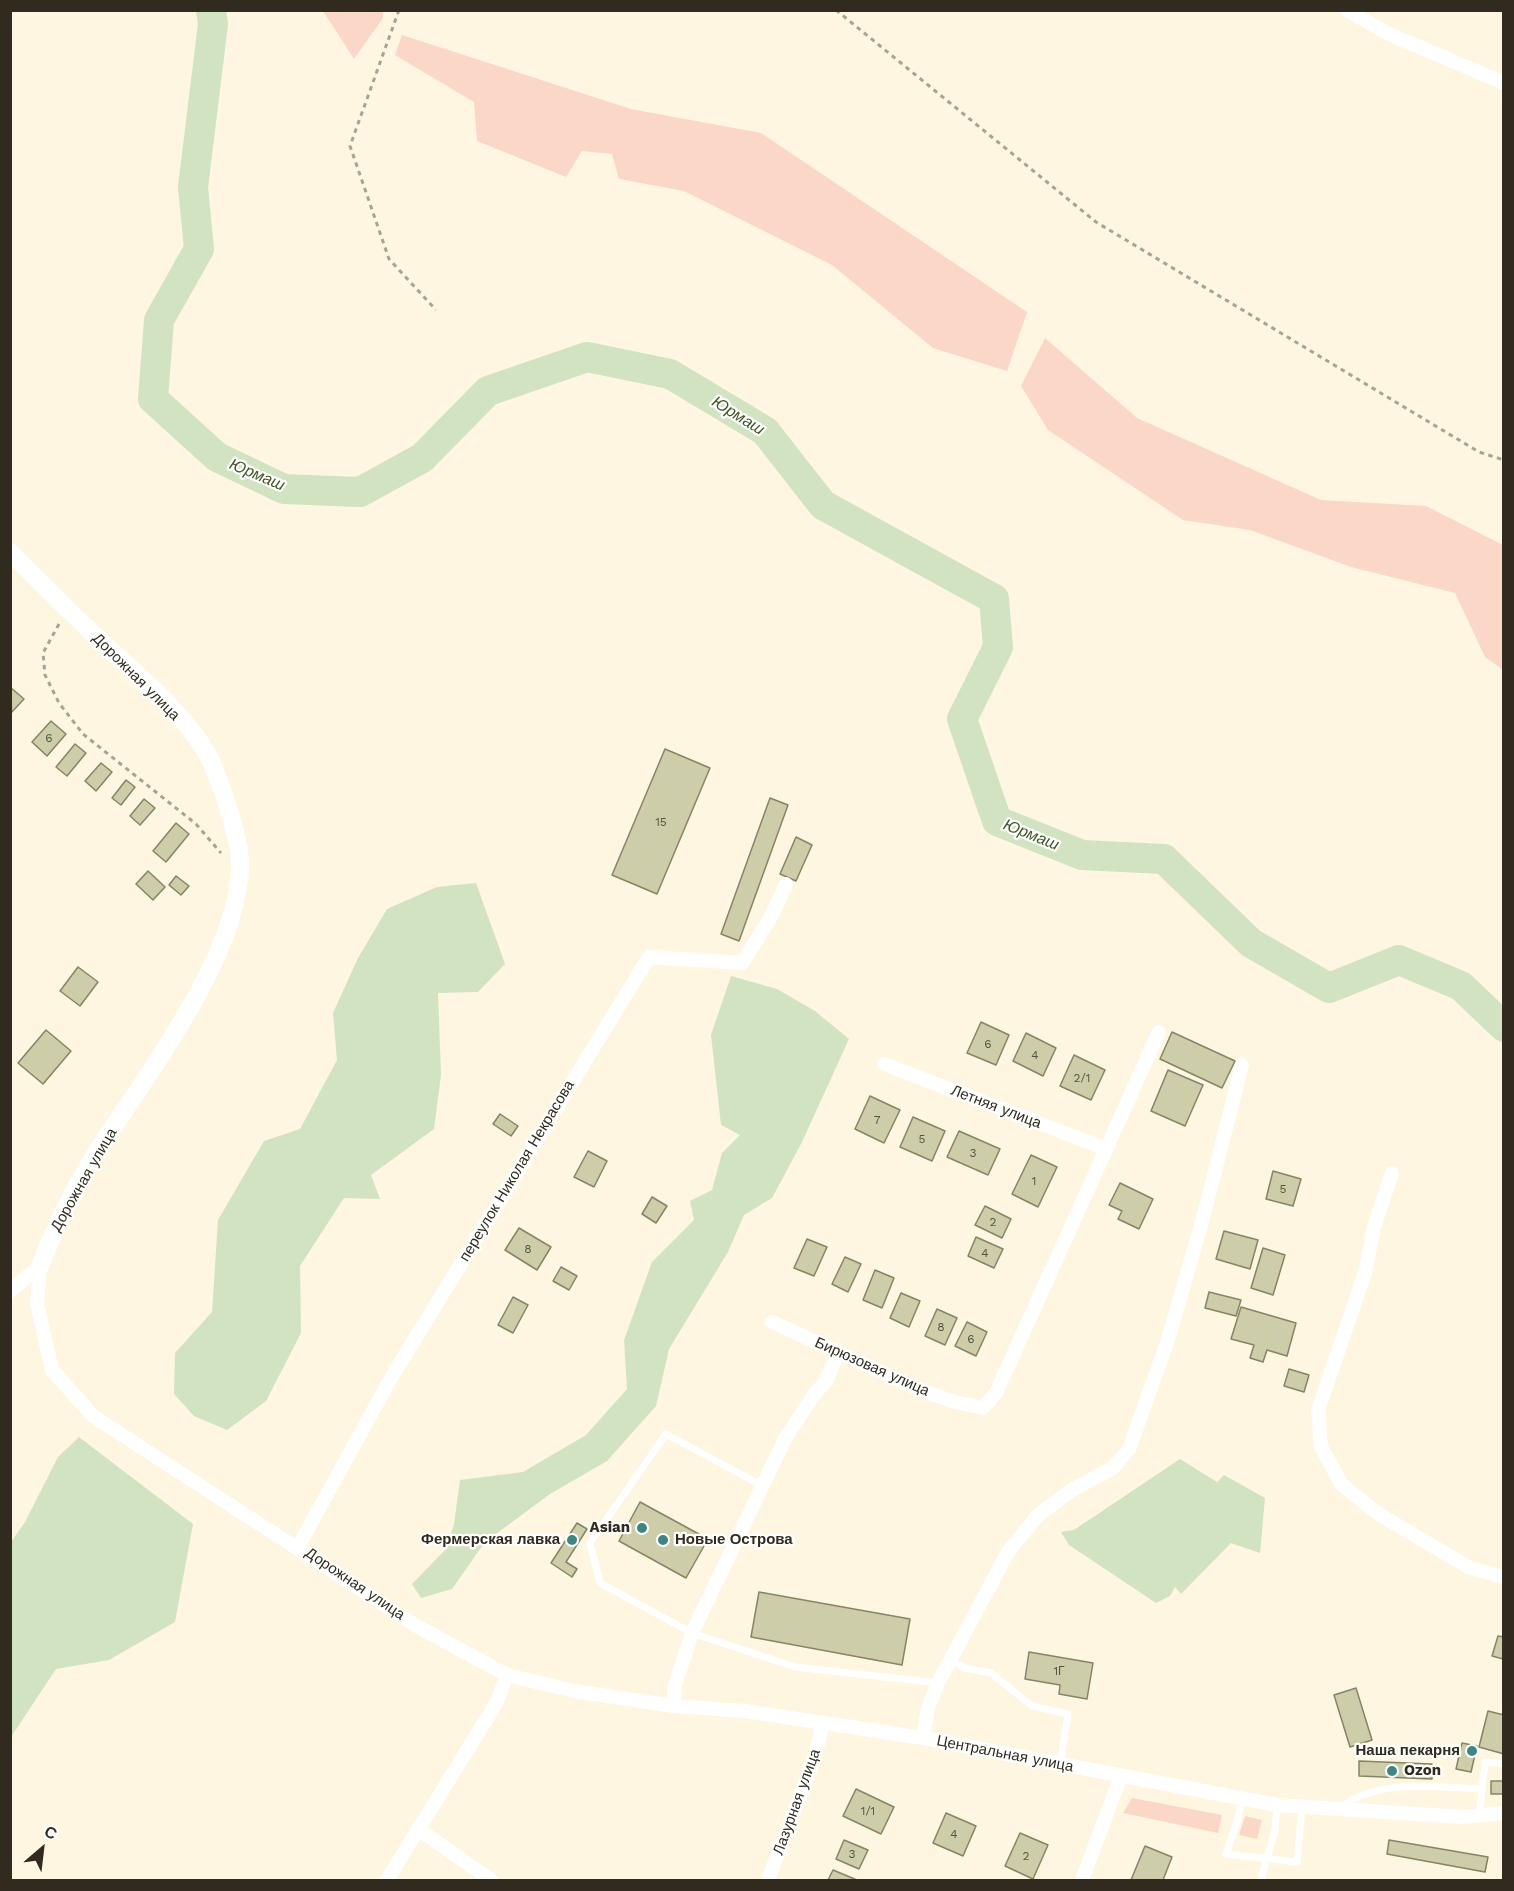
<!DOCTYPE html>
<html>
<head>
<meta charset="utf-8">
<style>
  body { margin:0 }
  #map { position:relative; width:1514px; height:1891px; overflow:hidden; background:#fef6e1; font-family:"Work Sans",sans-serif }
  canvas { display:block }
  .frame { position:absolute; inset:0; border:12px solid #302b1e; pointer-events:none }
  .north { position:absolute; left:12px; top:1819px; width:60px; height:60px; -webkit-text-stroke:4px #fff; paint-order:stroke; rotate:28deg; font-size:16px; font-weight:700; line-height:24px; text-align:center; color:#302b1e }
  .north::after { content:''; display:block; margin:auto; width:21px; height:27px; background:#302b1e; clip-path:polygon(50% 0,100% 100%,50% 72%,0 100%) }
</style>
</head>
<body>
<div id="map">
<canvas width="1514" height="1891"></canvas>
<div class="frame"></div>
<div class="north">С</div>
</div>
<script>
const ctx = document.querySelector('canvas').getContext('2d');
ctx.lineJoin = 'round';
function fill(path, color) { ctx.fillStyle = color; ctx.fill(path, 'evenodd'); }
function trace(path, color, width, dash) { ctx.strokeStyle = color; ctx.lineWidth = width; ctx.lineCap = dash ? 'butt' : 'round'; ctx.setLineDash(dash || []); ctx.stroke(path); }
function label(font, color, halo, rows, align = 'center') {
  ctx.font = font + ' "Work Sans",sans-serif'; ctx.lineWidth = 4.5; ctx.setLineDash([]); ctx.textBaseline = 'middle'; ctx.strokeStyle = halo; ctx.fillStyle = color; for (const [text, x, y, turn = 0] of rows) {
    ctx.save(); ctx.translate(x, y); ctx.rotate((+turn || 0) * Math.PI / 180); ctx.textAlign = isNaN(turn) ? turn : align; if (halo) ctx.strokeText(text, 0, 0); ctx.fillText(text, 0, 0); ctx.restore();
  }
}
fill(new Path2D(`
  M323 11H383V18L354 59Z
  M402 35 631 109 761 133 1027 312 1007 371 933 348 832 265 684 191 619 179 612 154 582 151 566 177 477 141 474 102 395 55Z
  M1045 338 1137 418 1321 500 1426 506 1503 545V670L1485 657 1455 593 1351 567 1250 530 1183 520 1048 430 1021 386Z
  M1132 1798 1222 1815 1218 1833 1123 1813Z
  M1245 1816 1262 1820 1257 1839 1239 1835Z`), '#fbd7c7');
fill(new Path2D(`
  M476 883 505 964 478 992 438 993 441 1075 434 1129 371 1175 380 1199 344 1198 300 1266 301 1333 266 1401 227 1430 194 1416 174 1394 175 1353 212 1312 218 1220 264 1141 300 1129 337 1060 333 1013 358 958 387 909 437 887Z
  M731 976 777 989 815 1011 849 1039 802 1142 772 1198 744 1215 728 1252 669 1349 656 1406 607 1461 550 1494 485 1542 452 1589 421 1598 412 1584 446 1549 454 1524 460 1480 523 1472 586 1435 627 1389 624 1340 652 1262 694 1220 690 1201 712 1190 722 1153 740 1135 721 1125 711 1035Z
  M79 1437 193 1524 175 1622 109 1660 56 1669 11 1737V1542L25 1522 58 1457Z
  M1180 1459 1217 1482 1224 1475 1265 1498 1260 1553 1231 1543 1181 1594 1175 1587 1170 1596 1156 1603 1069 1545 1061 1532 1074 1530Z`), '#d1e3c0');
trace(new Path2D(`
  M211 10 213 24 193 187 199 249 159 320 153 399 217 457 284 489 360 492 422 458 488 391 587 357 670 374 765 431 823 505 994 599 998 647 962 719 997 821 1082 855 1164 859 1251 943 1329 988 1399 960 1461 986 1504 1027`), '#d1e3c0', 30);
const building = new Path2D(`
  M10 687 24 699 10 714Z
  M51 721 66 734 47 756 32 742Z
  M75 744 86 753 67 776 56 767Z
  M665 749 710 768 657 894 612 875Z
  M101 763 112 772 96 791 85 781Z
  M126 780 135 787 121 805 112 798Z
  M770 798 788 805 739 941 721 934Z
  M144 799 155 808 140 825 130 816Z
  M176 823 189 834 166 862 153 851Z
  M796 837 812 845 796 881 780 874Z
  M148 871 165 887 153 900 136 884Z
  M176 876 189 886 181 895 169 885Z
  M78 967 98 982 80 1006 60 991Z
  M981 1022 1009 1035 996 1065 967 1053Z
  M46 1030 71 1051 43 1084 18 1063Z
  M1172 1032 1235 1061 1222 1088 1160 1059Z
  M1026 1033 1056 1048 1043 1076 1013 1061Z
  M1074 1055 1105 1070 1091 1100 1060 1086Z
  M1168 1070 1203 1085 1185 1126 1151 1111Z
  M870 1096 900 1110 884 1143 855 1129Z
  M500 1114 518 1126 511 1136 493 1124Z
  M913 1117 945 1131 932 1161 900 1147Z
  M959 1131 1000 1149 988 1175 947 1157Z
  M588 1151 607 1161 594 1187 574 1177Z
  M1031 1155 1057 1167 1038 1207 1012 1194Z
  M1273 1171 1301 1179 1293 1206 1266 1199Z
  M1120 1183 1153 1199 1139 1229 1118 1219 1122 1211 1109 1205Z
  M652 1197 667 1206 656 1223 642 1214Z
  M985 1206 1011 1219 1002 1238 975 1225Z
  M519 1228 551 1247 537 1270 505 1250Z
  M1224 1231 1258 1240 1250 1269 1216 1259Z
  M976 1237 1003 1249 994 1268 968 1256Z
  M807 1239 827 1247 814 1276 794 1268Z
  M1263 1248 1285 1255 1273 1295 1251 1288Z
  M845 1257 861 1264 848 1292 832 1284Z
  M561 1267 577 1276 569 1290 553 1281Z
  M875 1270 894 1278 882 1308 863 1300Z
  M1209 1292 1241 1300 1236 1316 1205 1308Z
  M901 1293 920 1301 909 1327 890 1318Z
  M513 1297 528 1305 513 1333 498 1325Z
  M1241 1307 1296 1323 1287 1356 1267 1350 1263 1362 1250 1358 1254 1345 1231 1339Z
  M937 1309 957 1318 945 1345 925 1336Z
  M967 1322 987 1332 976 1356 955 1346Z
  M1289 1369 1309 1375 1304 1392 1284 1386Z
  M640 1502 708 1539 686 1578 619 1541Z
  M577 1523 587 1529 566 1562 577 1569 572 1577 551 1563Z
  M759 1592 910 1619 902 1665 751 1637Z
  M1498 1636 1504 1637 1503 1659 1492 1656Z
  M1029 1652 1093 1663 1087 1699 1059 1694 1060 1685 1025 1679Z
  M1356 1688 1372 1740 1350 1747 1334 1695Z
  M1488 1711 1504 1715V1754L1479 1747Z
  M1462 1743 1477 1746 1471 1772 1456 1769Z
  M1359 1761 1432 1764V1779L1359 1776Z
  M1491 1781H1504V1794H1491Z
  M856 1789 894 1807 881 1834 843 1816Z
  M946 1813 976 1826 963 1856 933 1843Z
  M1020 1833 1048 1845 1033 1879 1005 1866Z
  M844 1840 868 1850 859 1869 836 1859Z
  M1389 1840 1488 1857 1485 1872 1387 1854Z
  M1145 1846 1172 1857 1163 1880H1131Z
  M833 1870 857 1880H828Z`);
fill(building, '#cdcea9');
trace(building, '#848564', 1.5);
trace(new Path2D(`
  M399 10 350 146 389 259 436 310
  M836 10 1096 222 1479 452 1504 460
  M59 624 43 653 45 675 59 703 83 734 196 824 221 853`), '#aaa391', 3, [4.5, 4.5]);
trace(new Path2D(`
  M761 1485 666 1434 590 1543 600 1583 692 1633 795 1667 938 1683
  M951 1660 965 1668 991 1673 1032 1706 1068 1714 1060 1765
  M1242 1798 1237 1822 1226 1854 1297 1862 1302 1808
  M1347 1809 1348 1802C1388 1779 1438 1787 1482 1789
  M1479 1816 1485 1762 1504 1764
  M1261 1880 1275 1830 1277 1805`), '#fff', 7);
trace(new Path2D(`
  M1347 10 1389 34 1504 83
  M884 1064 1107 1149
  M1392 1173 1374 1227 1365 1273 1318 1410 1321 1447 1342 1485 1380 1515 1470 1568 1504 1577
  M40 1266 37 1304 52 1370 93 1416 415 1625 507 1675 574 1691 673 1706 745 1711 923 1738 1277 1805 1463 1817 1504 1813
  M10 1291 40 1266
  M772 1322 923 1391 955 1402 983 1408 996 1393 1159 1032
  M298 1547 391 1378 649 957 742 963 771 917 786 884
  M673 1706 675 1685 692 1633 785 1439 815 1393 825 1383 839 1352
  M923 1738 928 1708 938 1683 1008 1552 1039 1514 1072 1490 1113 1468 1129 1449 1167 1343 1202 1222 1242 1065
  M418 1829 491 1880
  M387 1880 497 1702 507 1675
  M768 1880 815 1757 823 1722
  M1082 1880 1121 1776`), '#fff', 14);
trace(new Path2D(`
  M10 552C41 583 72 614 104 644 138 675 176 707 202 745 217 768 240 837 240 865 240 954 144 1079 96 1153 74 1189 55 1227 40 1266`), '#fff', 18);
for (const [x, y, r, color] of [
  [642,1528,6,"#3e8684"],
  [572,1540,6,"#3e8684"],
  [663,1540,6,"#3e8684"],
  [1472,1751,6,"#3e8684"],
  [1392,1771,6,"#3e8684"]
]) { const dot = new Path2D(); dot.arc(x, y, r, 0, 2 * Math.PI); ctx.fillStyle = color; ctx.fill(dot); trace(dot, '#fff', 2); }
label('12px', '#575441', null, [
  ["6",49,738],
  ["15",661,822],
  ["6",988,1044],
  ["4",1035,1055],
  ["2/1",1082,1078],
  ["7",877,1120],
  ["5",922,1139],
  ["3",973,1153],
  ["1",1034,1181],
  ["5",1283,1189],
  ["2",993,1222],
  ["8",528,1249],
  ["4",985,1253],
  ["8",941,1327],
  ["6",971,1339],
  ["1Г",1059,1671],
  ["1/1",868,1811],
  ["4",954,1834],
  ["3",852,1854],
  ["2",1026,1856]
]);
label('15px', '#302b1e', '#fff', [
  ["Дорожная улица",136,677,45],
  ["Летняя улица",996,1107,21],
  ["переулок Николая Некрасова",517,1171,-59],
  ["Дорожная улица",84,1180,-60],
  ["Бирюзовая улица",872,1367,24],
  ["Дорожная улица",355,1584,34],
  ["Центральная улица",1005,1754,11],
  ["Лазурная улица",797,1802,-70]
]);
label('bold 15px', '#302b1e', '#fff', [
  ["Asian",630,1528],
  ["Фермерская лавка",560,1540],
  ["Новые Острова",675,1540,"left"],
  ["Наша пекарня",1460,1751],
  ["Ozon",1404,1771,"left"]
], 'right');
label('italic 16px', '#3f5624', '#fff', [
  ["Юрмаш",738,416,32],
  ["Юрмаш",257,475,23],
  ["Юрмаш",1031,835,22]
]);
</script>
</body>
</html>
